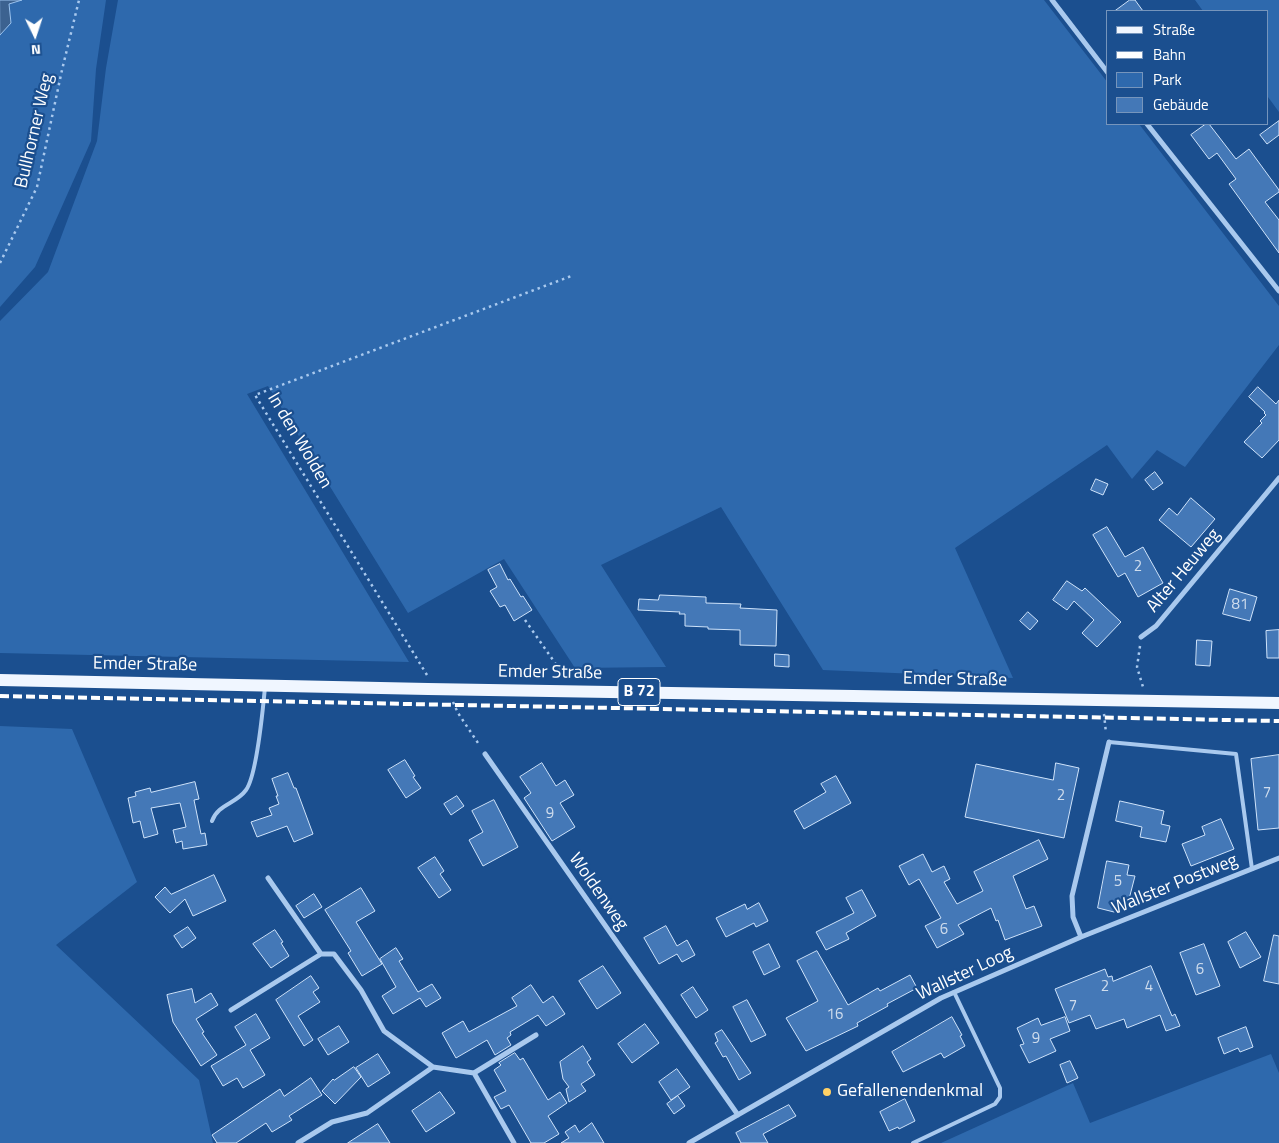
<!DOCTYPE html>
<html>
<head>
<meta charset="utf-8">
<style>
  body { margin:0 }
  #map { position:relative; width:1279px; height:1143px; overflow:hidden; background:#1b4f8f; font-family:"Titillium Web",sans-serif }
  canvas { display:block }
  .legend { position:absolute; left:1106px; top:10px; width:162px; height:115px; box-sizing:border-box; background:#1b4f8f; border:1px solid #7695bc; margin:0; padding:6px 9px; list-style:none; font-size:15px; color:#fff }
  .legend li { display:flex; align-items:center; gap:10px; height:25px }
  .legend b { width:25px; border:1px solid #7695bc }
  .north { position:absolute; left:10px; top:10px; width:50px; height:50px; -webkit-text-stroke:4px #1b4f8f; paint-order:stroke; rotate:176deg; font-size:14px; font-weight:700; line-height:20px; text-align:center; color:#fff }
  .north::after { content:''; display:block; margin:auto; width:18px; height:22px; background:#fff; clip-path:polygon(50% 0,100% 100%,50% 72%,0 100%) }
</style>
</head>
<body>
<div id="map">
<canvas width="1279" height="1143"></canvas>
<ul class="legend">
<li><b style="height:6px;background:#f0f6ff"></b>Straße</li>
<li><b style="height:6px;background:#fff"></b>Bahn</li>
<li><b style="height:14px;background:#2e69ad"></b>Park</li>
<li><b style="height:14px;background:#4478b7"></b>Gebäude</li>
</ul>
<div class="north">N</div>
</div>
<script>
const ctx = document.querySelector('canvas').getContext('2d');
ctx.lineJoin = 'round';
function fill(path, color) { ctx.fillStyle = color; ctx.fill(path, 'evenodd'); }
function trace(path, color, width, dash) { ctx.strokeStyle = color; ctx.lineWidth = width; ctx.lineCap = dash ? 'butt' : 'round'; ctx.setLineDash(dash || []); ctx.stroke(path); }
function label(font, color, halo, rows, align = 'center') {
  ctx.font = font + ' "Titillium Web",sans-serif'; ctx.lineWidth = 4.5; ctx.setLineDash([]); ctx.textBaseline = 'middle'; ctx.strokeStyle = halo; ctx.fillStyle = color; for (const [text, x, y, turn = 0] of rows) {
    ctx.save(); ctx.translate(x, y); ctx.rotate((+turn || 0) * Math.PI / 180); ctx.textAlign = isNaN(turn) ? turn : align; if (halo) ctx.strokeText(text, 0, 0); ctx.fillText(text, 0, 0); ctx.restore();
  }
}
fill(new Path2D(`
  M22 0H106L96 69 91 141 35 267 0 307V35L11 22 9 4ZM42 113 39 141 27 185 26 184Z
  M118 0H1044L1108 83V124H1139L1279 306V345L1185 467 1157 450 1132 479 1107 445 955 548 1013 678 823 670 721 507 601 565 666 667 575 668 504 559 408 613 268 386 247 394 409 662 0 653V321L48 272 97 141 106 68Z
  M1195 0H1279V112L1268 97V11H1203Z
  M0 726 72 729 137 882 56 945 199 1080 213 1143H0Z
  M1271 1054 1279 1073V1143H941L1073 1083 1090 1123Z`), '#2e69ad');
const water = new Path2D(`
  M0 0H22L9 4 11 23 0 35Z`);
fill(water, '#3c6290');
trace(water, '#9cc4f0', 1);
const building = new Path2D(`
  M1130 0H1135L1143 11H1115Z
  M1279 121V135L1267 144 1260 135Z
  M1206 124H1209L1236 159 1249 149 1279 190V192L1265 202 1279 220V253L1229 184 1236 179 1217 153 1209 159 1191 135Z
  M1258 387 1276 404 1279 400V440L1262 458 1244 442 1262 423 1260 421 1266 415 1264 413 1265 412 1249 397Z
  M1155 472 1163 483 1153 490 1145 480Z
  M1096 479 1108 484 1103 495 1091 490Z
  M1191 498 1215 519 1191 547 1159 520 1169 508 1177 515Z
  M1107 527 1125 557 1143 547 1163 583 1138 597 1125 573 1118 577 1093 535Z
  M500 564 508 580 510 579 521 597 523 596 532 610 514 621 505 605 500 607 490 591 497 587 488 570Z
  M1067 581 1082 591 1085 588 1121 622 1097 647 1082 633 1094 620 1074 601 1067 610 1053 600Z
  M1230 589 1257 597 1250 621 1223 614Z
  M660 595 706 597V603L741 604 740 608 777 610 776 646 740 645V630L708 629V627L685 626V614H679L680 612 638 610 639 599 658 600Z
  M1028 612 1038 621 1030 630 1020 621Z
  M1279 630V658H1267L1266 631Z
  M1197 640 1212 641 1210 666 1196 665Z
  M775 654 789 655V667L775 666Z
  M1279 755V828L1258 830 1251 759Z
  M405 760 415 776 413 777 421 788 406 798 388 770Z
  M542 763 556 786 565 780 574 795 560 803 575 827 552 841 524 798 531 793 520 777Z
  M1056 763 1079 768 1064 838 965 817 976 764 1053 780Z
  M288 773 294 788H296L313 834 294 842 287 826 257 837 251 822 272 815 269 808 279 804 276 796H278L272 779Z
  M836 776 851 803 804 829 794 811 826 792 821 784Z
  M195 782 199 799 194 800 201 834 205 833 207 845 183 849 182 841 176 843 173 830 186 827 180 803 151 808 158 834 144 838 140 821 133 823 128 798 136 796 135 792 150 788 151 792Z
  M457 796 464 806 451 815 444 804Z
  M494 800 518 847 483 866 469 840 483 832 472 811Z
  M1120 801 1164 811 1161 824 1170 826 1166 842 1140 837 1142 827 1116 821Z
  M1221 819 1234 849 1191 866 1182 844 1205 835 1202 827Z
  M1039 840 1048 859 1013 876 1026 909 1034 906 1042 926 1005 940 998 920 996 921 991 908 958 925 964 934 937 948 925 926 941 918 919 879 909 885 899 866 923 854 932 872 944 866 950 879 944 882 957 904 983 891 974 872Z
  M435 857 444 871 440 874 451 890 439 898 418 868Z
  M1107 861 1129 865 1127 875 1135 876 1127 907 1114 912 1098 908Z
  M214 875 226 901 193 916 185 899 170 913 155 897 165 887 171 894Z
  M361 888 375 911 356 922 382 964 362 976 348 953 351 951 325 910Z
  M862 890 876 916 846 933 849 939 826 950 816 932 854 913 846 898Z
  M314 894 322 907 304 918 296 906Z
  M759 903 768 921 756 927 754 923 726 937 716 918 745 904 747 909Z
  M666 926 677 946 687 940 695 955 682 962 677 954 659 964 644 938Z
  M188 927 196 938 182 948 174 936Z
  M275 930 283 942 281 943 289 956 271 968 253 944Z
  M1246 932 1261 957 1240 968 1228 942Z
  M1274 935 1279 936V984L1264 981Z
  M769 944 780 967 764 975 753 952Z
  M1204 944 1220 986 1196 995 1180 953Z
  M396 948 403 959 399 961 418 992 432 984 441 998 426 1007 420 998 393 1014 382 996 396 987 380 959Z
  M817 951 848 1005 878 988 880 991 910 975 917 988 887 1004 888 1006 857 1023 858 1026 806 1051 786 1018 818 1001 797 961Z
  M603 966 621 993 597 1009 579 981Z
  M1151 966 1172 1016 1175 1014 1180 1026 1166 1031 1160 1015 1127 1028 1124 1019 1096 1029 1090 1015 1069 1023 1055 989 1105 969 1108 977 1112 976 1113 981Z
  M311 976 319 988 313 992 320 1002 298 1016 313 1040 304 1046 276 1000Z
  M531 985 543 1003 553 996 565 1014 546 1026 538 1015 510 1032 511 1035 507 1038 511 1045 495 1055 487 1040 456 1058 442 1033 463 1021 469 1032 517 1006 512 998Z
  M693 987 708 1010 696 1018 681 995Z
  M192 989 195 1003 211 993 218 1005 196 1019 204 1032 202 1033 217 1055 201 1066 173 1022 167 995Z
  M747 1000 766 1035 751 1042 733 1007Z
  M256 1014 270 1038 250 1050 265 1075 243 1088 237 1078 223 1086 211 1066 246 1045 235 1027Z
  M952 1017 962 1035 960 1036 965 1046 944 1058 941 1053 903 1072 892 1052Z
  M1065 1017 1070 1031 1050 1039 1056 1051 1029 1063 1020 1045 1024 1044 1017 1028 1038 1018 1041 1025Z
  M645 1024 659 1043 632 1063 618 1044Z
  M339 1026 349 1042 328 1055 318 1039Z
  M1246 1027 1253 1047 1240 1052 1238 1048 1224 1054 1218 1038Z
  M722 1030 751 1073 739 1080 726 1056 723 1057 715 1043 718 1041 715 1034Z
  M583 1046 591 1059 587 1062 595 1075 581 1084 586 1091 569 1102 566 1089 569 1087 563 1079 560 1062Z
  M515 1053 520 1060 523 1058 548 1100 560 1092 567 1103 548 1116 559 1134 544 1143H531L509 1105 501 1109 494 1097 506 1091 494 1070 501 1065 499 1063Z
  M378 1054 390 1073 368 1087 356 1068Z
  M1070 1061 1078 1078 1067 1083 1060 1065Z
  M354 1067 361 1077 335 1104 322 1091 333 1079 334 1080Z
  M677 1069 690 1087 671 1100 659 1082Z
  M311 1078 322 1095 289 1116 292 1120 272 1132 266 1123 236 1143H217L212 1135 280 1089 284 1096Z
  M440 1092 455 1113 426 1132 412 1111Z
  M678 1096 685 1106 674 1114 667 1104Z
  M905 1099 915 1121 899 1129 898 1127 889 1131 880 1112Z
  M789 1105 796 1116 763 1134 768 1143H741L736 1133Z
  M592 1123 604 1143H561L569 1138 565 1132 575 1125 579 1132Z
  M378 1124 390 1143H348Z`);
fill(building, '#4478b7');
trace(building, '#cfe3fa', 1);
trace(new Path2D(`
  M0 263 37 187 62 70 79 0
  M525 620 560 670 561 678
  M1140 646 1137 667 1143 687
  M427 675 255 395 574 275
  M453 702 458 713 480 746
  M1104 714 1106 733`), '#a9c9ee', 2.5, [2.5, 4]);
trace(new Path2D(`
  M1109 742 1236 754 1252 869
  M212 821C218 804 236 804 246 790 257 775 263 708 265 687
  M913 1143 995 1104 1000 1097V1088L954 992`), '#a9c9ee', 4);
trace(new Path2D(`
  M1052 0 1108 73
  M1147 124 1279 291
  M1141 637 1156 626 1279 478
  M485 754 738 1115
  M268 878 321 954H334L361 990 384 1031 433 1067 474 1073 514 1143
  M1081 937 1073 917 1072 896 1109 742
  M231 1010 321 954
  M474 1073 536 1035
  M298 1143 332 1122 367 1113 433 1067
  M689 1143 941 998 1081 937 1279 858`), '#a9c9ee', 5);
trace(new Path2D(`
  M0 680 428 689 1279 703`), '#f0f6ff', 12);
trace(new Path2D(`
  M0 696 1279 721`), '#fff', 4, [9, 4]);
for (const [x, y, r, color] of [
  [827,1092,5,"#ffd166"]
]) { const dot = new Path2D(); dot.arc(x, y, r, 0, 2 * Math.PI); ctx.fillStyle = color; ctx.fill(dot); trace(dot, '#1b4f8f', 2); }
label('15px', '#d0dded', null, [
  ["2",1138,567],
  ["81",1240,605],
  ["7",1267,793],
  ["2",1061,796],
  ["9",550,814],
  ["5",1118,882],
  ["6",944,930],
  ["6",1200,970],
  ["2",1105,987],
  ["4",1149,987],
  ["7",1073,1006],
  ["16",835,1015],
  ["9",1036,1039]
]);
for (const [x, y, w] of [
  [639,692,42]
]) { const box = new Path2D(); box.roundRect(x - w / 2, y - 13.5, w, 27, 4); ctx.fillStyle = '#1b4f8f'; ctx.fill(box); trace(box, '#fff', 1); }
label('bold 16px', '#fff', null, [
  ["B 72",639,692]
]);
label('18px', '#fff', '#1b4f8f', [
  ["Bullhorner Weg",35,131,-77],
  ["In den Wolden",299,441,59],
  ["Alter Heuweg",1184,571,-50],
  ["Emder Straße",145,665,1],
  ["Emder Straße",550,673,1],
  ["Emder Straße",955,680,1],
  ["Wallster Postweg",1175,885,-22],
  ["Woldenweg",598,892,55],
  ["Wallster Loog",965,974,-25]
]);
label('18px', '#fff', '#1b4f8f', [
  ["Gefallenendenkmal",837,1092]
], 'left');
</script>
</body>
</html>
